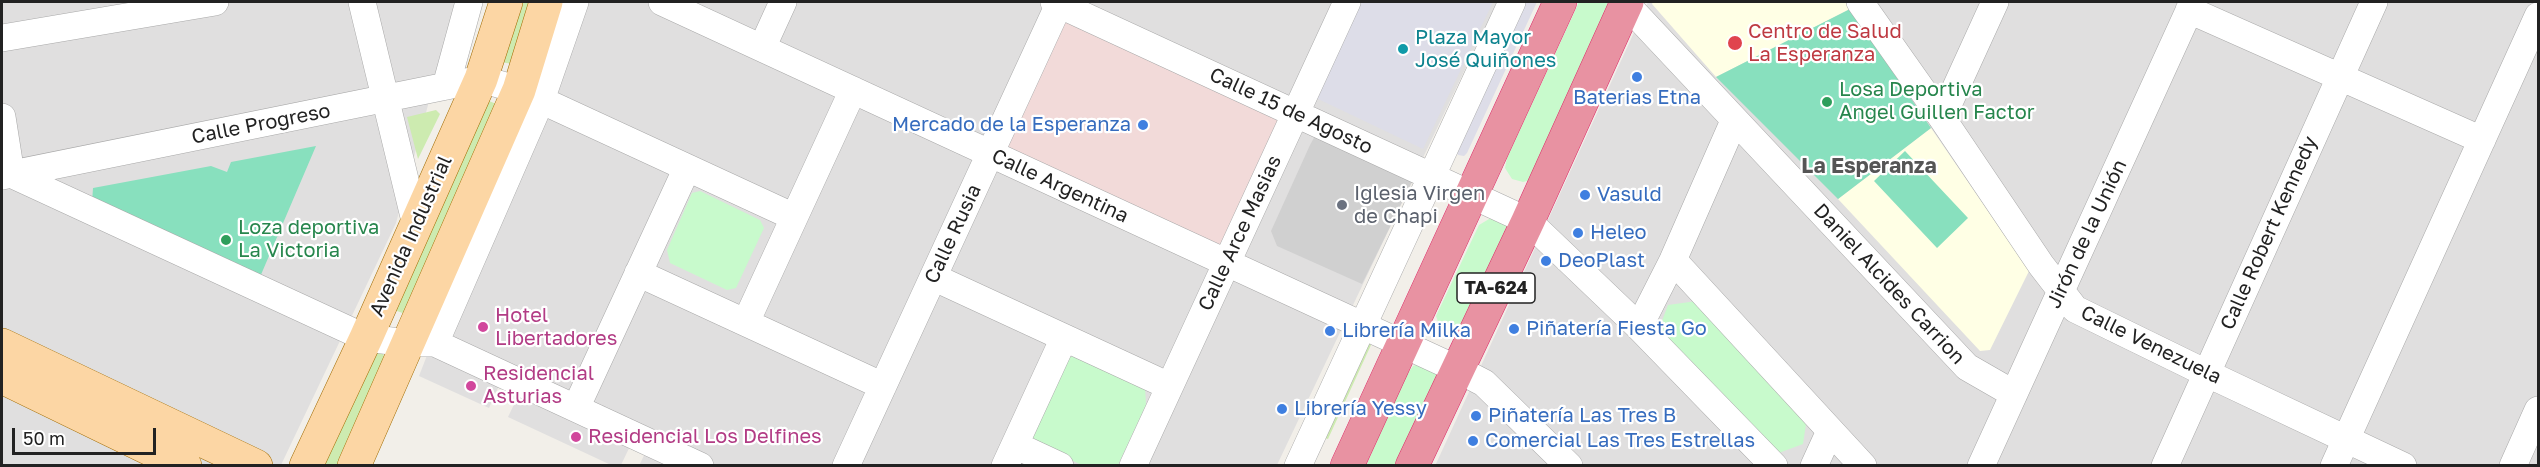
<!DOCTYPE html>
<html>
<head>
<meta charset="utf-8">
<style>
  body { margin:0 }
  #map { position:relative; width:2540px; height:467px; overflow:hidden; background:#f2efe9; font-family:"Golos Text",sans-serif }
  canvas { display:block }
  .frame { position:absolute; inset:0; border:3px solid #222; pointer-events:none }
  .scale { position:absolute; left:12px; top:428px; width:144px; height:27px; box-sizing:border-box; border:3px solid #222; border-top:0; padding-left:8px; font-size:18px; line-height:21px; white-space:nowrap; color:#222; -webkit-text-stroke:4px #fff; paint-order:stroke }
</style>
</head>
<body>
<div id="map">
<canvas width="2540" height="467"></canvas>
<div class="frame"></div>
<div class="scale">50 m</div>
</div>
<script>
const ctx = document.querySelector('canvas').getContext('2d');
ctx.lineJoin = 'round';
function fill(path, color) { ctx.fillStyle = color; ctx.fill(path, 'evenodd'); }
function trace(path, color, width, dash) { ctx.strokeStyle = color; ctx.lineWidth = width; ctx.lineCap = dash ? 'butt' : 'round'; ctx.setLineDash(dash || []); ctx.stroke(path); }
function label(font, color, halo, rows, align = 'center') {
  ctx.font = font + ' "Golos Text",sans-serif'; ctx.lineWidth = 4.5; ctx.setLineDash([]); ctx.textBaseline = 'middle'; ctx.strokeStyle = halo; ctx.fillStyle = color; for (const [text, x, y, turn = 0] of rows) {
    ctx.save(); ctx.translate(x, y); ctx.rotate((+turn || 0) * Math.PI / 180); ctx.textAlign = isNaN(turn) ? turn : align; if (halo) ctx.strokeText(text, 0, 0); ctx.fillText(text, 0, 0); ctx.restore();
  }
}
fill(new Path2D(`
  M2 2H456L396 223 281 465H2Z
  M564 2H1497L1277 465 639 466 647 449 632 442 621 465H611L508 417 521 390 501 381 489 408 419 376Z
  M1648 2H2538V465L1435 466Z`), '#e0dfdf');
fill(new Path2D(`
  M1059 4 1295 113 1226 262 990 153Z`), '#f2dad9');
fill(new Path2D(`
  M1653 2H1845L1850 9 1716 77 1652 4Z
  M1931 128 2029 271 1990 350 1980 351 1838 199Z`), '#ffffe5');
fill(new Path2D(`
  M1320 127 1414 178 1362 284 1277 246 1271 231 1310 145Z`), '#d0d0d0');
fill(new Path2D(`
  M511 2H532L513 64 500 62Z
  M489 101 499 105 405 314 392 309Z
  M436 110 440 114 418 159 407 117Z
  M1365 341 1371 345 1328 439 1324 438Z
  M375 352 383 354 387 362 340 465 317 466Z`), '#cdebb0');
fill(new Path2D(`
  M1579 2H1617L1535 179 1523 182 1512 179 1505 168 1507 158Z
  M700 191 760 220 764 228 736 288 727 290 670 263 667 250 692 193Z
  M1498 218 1510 229 1466 329 1449 334 1441 330 1436 316 1479 225 1489 219Z
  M1697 301 1806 424 1803 444 1776 454 1657 334 1668 305Z
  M1075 356 1145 387 1146 405 1118 465H1082L1033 443 1031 427 1063 358Z
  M1421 363 1440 372 1404 465 1366 466 1405 377 1413 366Z`), '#c8facc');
fill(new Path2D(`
  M1850 9 1931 128 1838 199 1716 77Z
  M316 146 260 277 92 203 93 188 211 166 227 172 231 162Z
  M1905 151 1968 218 1937 248 1874 181Z`), '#88e0be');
fill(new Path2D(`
  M1358 2H1493L1423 149 1314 97Z
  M1524 2H1537L1467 153 1464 156 1458 155 1456 151Z`), '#dddde8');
const minor = new Path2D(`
  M362 2 416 225
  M662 2 1457 369 1484 383 1569 466
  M1054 2 1528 221 1639 327 1774 466
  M1860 2 1942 118 2041 265 2075 309 2206 373 2403 466
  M1626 4 1967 367 2014 394
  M2189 10 2482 140
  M2 38 215 2
  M762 48 783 2
  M446 86 469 2
  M2 117 11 174 366 338 408 343H435L700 466
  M1942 118 1995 2
  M2 176 481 79 519 90 794 217
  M1673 260 1863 466
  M638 273 883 386
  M933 277 1169 386
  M746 322 853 90
  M1639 327 1673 260 1734 121
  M435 343 541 100 575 2
  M576 408 687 168
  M1015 445 1060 466
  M846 466 1060 2
  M1005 466 1064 338
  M1133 466 1347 2
  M1298 466 1512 2
  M1814 466 1830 431
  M1981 466 2193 2
  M2165 466 2374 2
  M2334 466 2538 16
  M2513 466 2538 410`);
const major = new Path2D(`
  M2 345 256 466
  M2 377 185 466
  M306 466 366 338 481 79 506 2
  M354 466 519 90 546 2`);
const highway = new Path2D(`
  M1347 466 1560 2
  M1412 466 1528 221 1627 2`);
trace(minor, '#a9a9a9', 28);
trace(major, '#a06b00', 34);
trace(highway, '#dc2a67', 34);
trace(minor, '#fff', 27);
trace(major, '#fcd6a4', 33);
trace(highway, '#e892a2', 33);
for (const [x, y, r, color] of [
  [1735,43,8,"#e0444e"],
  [1403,49,6,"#0f9aa8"],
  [1637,77,6,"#3f7fe0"],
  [1827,102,6,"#2e9e5b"],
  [1143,125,6,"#3f7fe0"],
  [1585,195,6,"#3f7fe0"],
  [1342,205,6,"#6b7280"],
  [1578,233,6,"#3f7fe0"],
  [226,240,6,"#2e9e5b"],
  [1546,261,6,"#3f7fe0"],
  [483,327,6,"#d1479c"],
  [1514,329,6,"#3f7fe0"],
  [1330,331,6,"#3f7fe0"],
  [471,386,6,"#d1479c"],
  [1282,409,6,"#3f7fe0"],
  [1476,416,6,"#3f7fe0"],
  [576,437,6,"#d1479c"],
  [1473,441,6,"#3f7fe0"]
]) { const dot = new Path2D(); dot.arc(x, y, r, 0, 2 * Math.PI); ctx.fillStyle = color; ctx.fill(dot); trace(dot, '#fff', 2); }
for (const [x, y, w] of [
  [1496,288,78]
]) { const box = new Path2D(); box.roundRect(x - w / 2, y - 15, w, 30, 4.5); ctx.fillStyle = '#fff'; ctx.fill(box); trace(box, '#222', 1.5); }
label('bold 18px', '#222', null, [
  ["TA-624",1496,288]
]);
label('20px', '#be3a42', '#fff', [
  ["Centro de Salud",1748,32],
  ["La Esperanza",1748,55]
], 'left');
label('20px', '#0d838f', '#fff', [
  ["Plaza Mayor",1415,38],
  ["José Quiñones",1415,61]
], 'left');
label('20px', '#27864d', '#fff', [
  ["Losa Deportiva",1839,90],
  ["Angel Guillen Factor",1839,113],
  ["Loza deportiva",238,228],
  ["La Victoria",238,251]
], 'left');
label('20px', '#366cbe', '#fff', [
  ["Baterias Etna",1637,98,"center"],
  ["Mercado de la Esperanza",1131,125,"right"],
  ["Vasuld",1597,195],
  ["Heleo",1590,233],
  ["DeoPlast",1558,261],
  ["Piñatería Fiesta Go",1526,329],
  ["Librería Milka",1342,331],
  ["Librería Yessy",1294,409],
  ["Piñatería Las Tres B",1488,416],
  ["Comercial Las Tres Estrellas",1485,441]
], 'left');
label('20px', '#222', '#fff', [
  ["Calle 15 de Agosto",1291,111,25],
  ["Calle Progreso",261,124,-11],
  ["Calle Argentina",1060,186,25],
  ["Calle Arce Masias",1240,233,-65],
  ["Calle Robert Kennedy",2269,233,-66],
  ["Calle Rusia",953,234,-65],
  ["Jirón de la Unión",2087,234,-65],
  ["Avenida Industrial",411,236,-66],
  ["Daniel Alcides Carrion",1889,284,47],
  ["Calle Venezuela",2151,345,26]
]);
label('20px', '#5b616d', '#fff', [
  ["Iglesia Virgen",1354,194],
  ["de Chapi",1354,217]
], 'left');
label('20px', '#b23c85', '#fff', [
  ["Hotel",495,316],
  ["Libertadores",495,339],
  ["Residencial",483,374],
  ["Asturias",483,397],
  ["Residencial Los Delfines",588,437]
], 'left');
label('bold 21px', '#555', '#fff', [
  ["La Esperanza",1869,166]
]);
</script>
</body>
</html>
